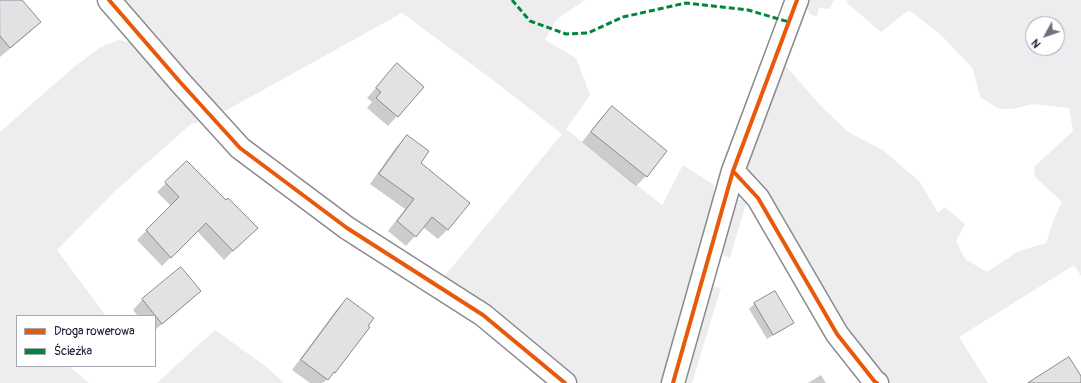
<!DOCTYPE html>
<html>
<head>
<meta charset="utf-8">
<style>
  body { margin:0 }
  #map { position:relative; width:1081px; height:383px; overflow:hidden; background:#fff; font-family:Pangolin,sans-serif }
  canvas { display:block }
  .legend { position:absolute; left:16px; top:315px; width:140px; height:52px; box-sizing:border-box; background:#fff; border:1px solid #a7a7b1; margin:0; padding:5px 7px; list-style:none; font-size:12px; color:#22223b }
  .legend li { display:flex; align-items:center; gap:8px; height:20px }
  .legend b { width:20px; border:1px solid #a7a7b1 }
  .north { position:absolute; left:1025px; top:16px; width:40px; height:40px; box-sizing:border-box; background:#fff; border:1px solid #a7a7b1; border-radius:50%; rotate:230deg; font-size:11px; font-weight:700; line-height:16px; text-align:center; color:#22223b }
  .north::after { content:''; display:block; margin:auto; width:14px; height:18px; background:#6f6f80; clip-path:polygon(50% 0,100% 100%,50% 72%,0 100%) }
</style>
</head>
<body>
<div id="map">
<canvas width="1081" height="383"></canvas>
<ul class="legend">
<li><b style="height:5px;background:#e8590c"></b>Droga rowerowa</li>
<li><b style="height:5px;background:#00873e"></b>Ścieżka</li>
</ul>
<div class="north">N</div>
</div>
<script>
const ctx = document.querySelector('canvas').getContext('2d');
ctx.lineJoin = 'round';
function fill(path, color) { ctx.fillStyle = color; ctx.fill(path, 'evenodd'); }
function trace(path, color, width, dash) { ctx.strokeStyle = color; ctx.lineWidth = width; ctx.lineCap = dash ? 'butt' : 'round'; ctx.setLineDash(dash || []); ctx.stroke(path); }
fill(new Path2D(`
  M120 0H585L557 19 545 40 576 58 590 95 566 129 662 205 683 165 714 185V202L662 383H576L536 349 443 278 562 134 497 83 402 13 216 116Z
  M809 0H834L829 9 819 8 817 16 811 15 807 8Z
  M848 0H1081V276L1074 265 959 337 988 383H889L871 369 750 174 747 165 780 71 785 65 820 105 848 132 883 150 920 182 938 213 945 207 965 224 956 241 965 259 987 272 1017 252 1046 243 1054 219 1062 202 1035 177 1034 167 1073 131 1069 108 1033 104 1012 109H999L980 97 973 69 940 34 909 10 881 32 846 2ZM1033 24H1057V48H1033Z
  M119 40 136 44 147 51 199 122 191 124 114 192 57 250 106 316H17V366H69L89 383H0V132L75 66 101 47Z
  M737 200H747L730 258 724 256 720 251 734 204Z
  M715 287 721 288 692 383H686L711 289Z
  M215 330 268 368 284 383H157L182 360Z`), '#ededef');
fill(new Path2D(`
  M0 0H21L39 22 30 32 0 57Z
  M388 74 423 87 388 126 367 108 372 102 367 98Z
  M612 107 666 151 646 176 636 186 582 142 602 117Z
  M407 136 420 163 468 203 447 230 438 239 423 227 406 246 388 231 405 209 370 184 397 146Z
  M187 162 226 202 256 228 224 260 197 231 162 266 137 240 171 206 157 192Z
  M180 268 200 291 190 301 155 330V316H138L133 310 142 300Z
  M347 299 335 372 323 383H310L292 370 337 309Z
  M754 304 792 322 787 327 767 339 749 309Z
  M821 375 826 383H808Z`), '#0003');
const building = new Path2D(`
  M0 0H22L41 22 10 48 0 36Z
  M397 63 424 87 398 117 376 98 381 92 376 88Z
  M612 106 667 151 647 177 591 132Z
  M407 135 429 151 421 163 470 203 448 230 432 217 416 237 397 221 414 199 379 174Z
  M187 161 226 200 228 198 258 228 233 251 206 223 171 258 146 230 179 197 165 182Z
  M181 267 201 291 162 324 142 299Z
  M775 291 794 323 773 335 754 303Z
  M347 298 374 318 368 326 370 327 335 373 334 372 328 380 301 360Z
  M1069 357 1081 376V383H1028Z`);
fill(building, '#e2e2e4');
trace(building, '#8a8a8f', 1);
const minor = new Path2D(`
  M109 0 180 82 240 148 347 228 483 315 565 383
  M733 171 758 198 837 334 875 382 877 383
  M673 383 733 171 797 0`);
trace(minor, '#8a8a8f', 25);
trace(minor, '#fff', 22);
trace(new Path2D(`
  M512 0 530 21 566 34 588 33 623 17 686 3 748 10 789 22`), '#00873e', 3, [6, 3]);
trace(new Path2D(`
  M109 0 180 82 240 148 347 228 483 315 565 383
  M733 171 758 198 837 334 875 382 877 383
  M673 383 733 171 797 0`), '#e8590c', 4);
</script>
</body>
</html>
